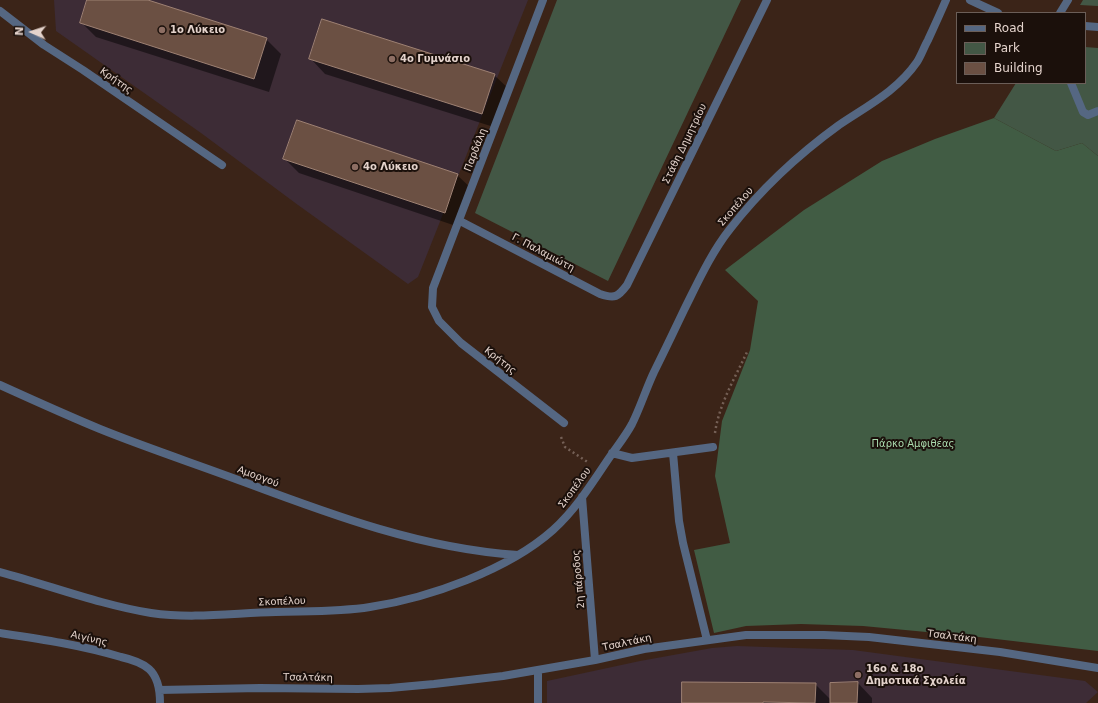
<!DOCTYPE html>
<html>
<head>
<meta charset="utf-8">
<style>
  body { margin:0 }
  #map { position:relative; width:1098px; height:703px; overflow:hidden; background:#3b2418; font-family:"DejaVu Sans",sans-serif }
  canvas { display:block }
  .legend { position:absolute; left:956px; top:12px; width:130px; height:72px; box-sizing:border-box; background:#1b100b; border:1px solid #6b5e58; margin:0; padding:5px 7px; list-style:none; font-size:12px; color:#e4d3cc }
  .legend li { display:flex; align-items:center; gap:8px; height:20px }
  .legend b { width:20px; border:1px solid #6b5e58 }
  .north { position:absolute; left:12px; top:12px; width:40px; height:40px; -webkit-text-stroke:3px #1b100b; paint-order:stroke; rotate:273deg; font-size:11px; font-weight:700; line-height:16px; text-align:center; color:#e4d3cc }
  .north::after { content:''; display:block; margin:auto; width:14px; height:18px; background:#e4d3cc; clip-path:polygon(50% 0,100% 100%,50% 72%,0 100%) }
</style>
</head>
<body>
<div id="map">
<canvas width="1098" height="703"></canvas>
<ul class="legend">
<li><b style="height:5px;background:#556782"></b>Road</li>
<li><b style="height:11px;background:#435745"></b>Park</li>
<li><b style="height:11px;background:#6b5043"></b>Building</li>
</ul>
<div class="north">N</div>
</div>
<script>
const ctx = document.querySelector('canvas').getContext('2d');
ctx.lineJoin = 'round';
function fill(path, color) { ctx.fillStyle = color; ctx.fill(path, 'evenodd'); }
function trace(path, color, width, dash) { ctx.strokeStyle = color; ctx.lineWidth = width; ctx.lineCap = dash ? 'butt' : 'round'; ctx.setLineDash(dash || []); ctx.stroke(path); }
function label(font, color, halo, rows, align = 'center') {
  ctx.font = font + ' "DejaVu Sans",sans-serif'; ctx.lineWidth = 4; ctx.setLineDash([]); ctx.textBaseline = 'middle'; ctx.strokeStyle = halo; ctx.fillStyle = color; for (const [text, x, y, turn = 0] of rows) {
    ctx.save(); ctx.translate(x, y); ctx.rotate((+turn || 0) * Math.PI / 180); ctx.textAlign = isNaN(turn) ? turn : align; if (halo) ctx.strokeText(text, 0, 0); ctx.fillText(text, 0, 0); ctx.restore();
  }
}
fill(new Path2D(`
  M54 0H528L418 277 408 284 298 205 201 133 56 31Z
  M737 646 853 650 1085 681 1098 692 1086 703H547V681L640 661 712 648Z`), '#3d2c36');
fill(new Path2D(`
  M557 0H741L608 281 475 213Z
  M1083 0H1098V6L1080 5Z
  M1085 47 1098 48V156L1082 143 1056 151 994 118 1016 83H1085Z`), '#435745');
fill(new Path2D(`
  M994 118 1056 151 1082 143 1098 156V651L979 637 863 626 801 624 746 626 714 633 694 550 730 543 715 476 722 421 750 350 758 301 725 270 804 210 882 161 935 139Z`), '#415c44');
fill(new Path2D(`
  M88 0H145L266 39 281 54 269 92 96 37 81 22Z
  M311 59 494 75 509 89 497 128 325 74Z
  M285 159 457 175 472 189 459 227 299 173Z
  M858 683 872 698V703H683L815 684 831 700Z`), '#0007');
const building = new Path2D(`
  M87 0H148L267 38 254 79 80 23Z
  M322 19 495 74 482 114 309 59Z
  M297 120 458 174 445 213 283 159Z
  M682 682 816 683 815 703 763 702V703H682Z
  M858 682 857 703H830V683Z`);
fill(building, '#6b5043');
trace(building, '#9e8173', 1);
trace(new Path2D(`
  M715 433C719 404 735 378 747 352
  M561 437 565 447 589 463`), '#756056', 2.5, [2, 3]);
trace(new Path2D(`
  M1071 83 1083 112 1088 115 1098 111`), '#556782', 8);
trace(new Path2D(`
  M543 0 433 288 432 307 439 321 461 343 564 423
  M970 0 998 13
  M0 11 44 45 83 70 222 165
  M1060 13 1068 0
  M1085 26 1098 27
  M460 221 600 294C615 299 618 297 627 285L767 0
  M0 385C33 400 66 415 100 429 147 448 196 464 244 482 332 515 423 549 518 555
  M612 453 632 458 713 447
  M673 453 679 521 683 543 707 640
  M582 497 595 660
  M0 572C49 585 101 605 151 613 193 619 234 613 276 612 308 611 339 612 370 607 429 598 508 570 553 530 575 510 591 485 607 461 615 449 625 437 632 424 640 408 646 389 654 372 664 352 674 331 684 310 698 282 711 253 730 229 761 189 799 154 839 125 867 106 897 91 917 62 921 56 924 47 928 40 934 27 940 14 946 0
  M0 633C40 639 81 645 121 657 130 659 141 662 149 669 158 677 160 691 160 703
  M159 690 260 688 358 689 390 688 434 684 503 676 595 660 644 649 746 635H824L869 637 1000 652 1098 668
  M538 703V670`), '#556782', 8);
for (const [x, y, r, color] of [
  [162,30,4,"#8d6e63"],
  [392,59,4,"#8d6e63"],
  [355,167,4,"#8d6e63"],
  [858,675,4,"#8d6e63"]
]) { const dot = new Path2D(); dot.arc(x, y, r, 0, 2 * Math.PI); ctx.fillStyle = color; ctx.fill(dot); trace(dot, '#1b100b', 1.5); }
label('bold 10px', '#e4d3cc', '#1b100b', [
  ["1ο Λύκειο",170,30],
  ["4ο Γυμνάσιο",400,59],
  ["4ο Λύκειο",363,167],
  ["16ο & 18ο",866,669],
  ["Δημοτικά Σχολεία",866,681]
], 'left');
label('10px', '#e4d3cc', '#1b100b', [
  ["Κρήτης",116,81,35],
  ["Στάθη Δημητρίου",685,144,-64],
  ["Παρδάλη",476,150,-69],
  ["Σκοπέλου",736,207,-49],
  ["Γ. Παλαμιώτη",543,253,28],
  ["Κρήτης",500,361,38],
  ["Αμοργού",258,477,20],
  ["Σκοπέλου",575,488,-54],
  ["2η πάροδος",579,579,-95],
  ["Σκοπέλου",282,602,-2],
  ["Τσαλτάκη",952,637,7],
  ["Αιγίνης",89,639,13],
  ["Τσαλτάκη",627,643,-12],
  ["Τσαλτάκη",308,678,1]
]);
label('10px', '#a9daad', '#1b100b', [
  ["Πάρκο Αμφιθέας",913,444]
]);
</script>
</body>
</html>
